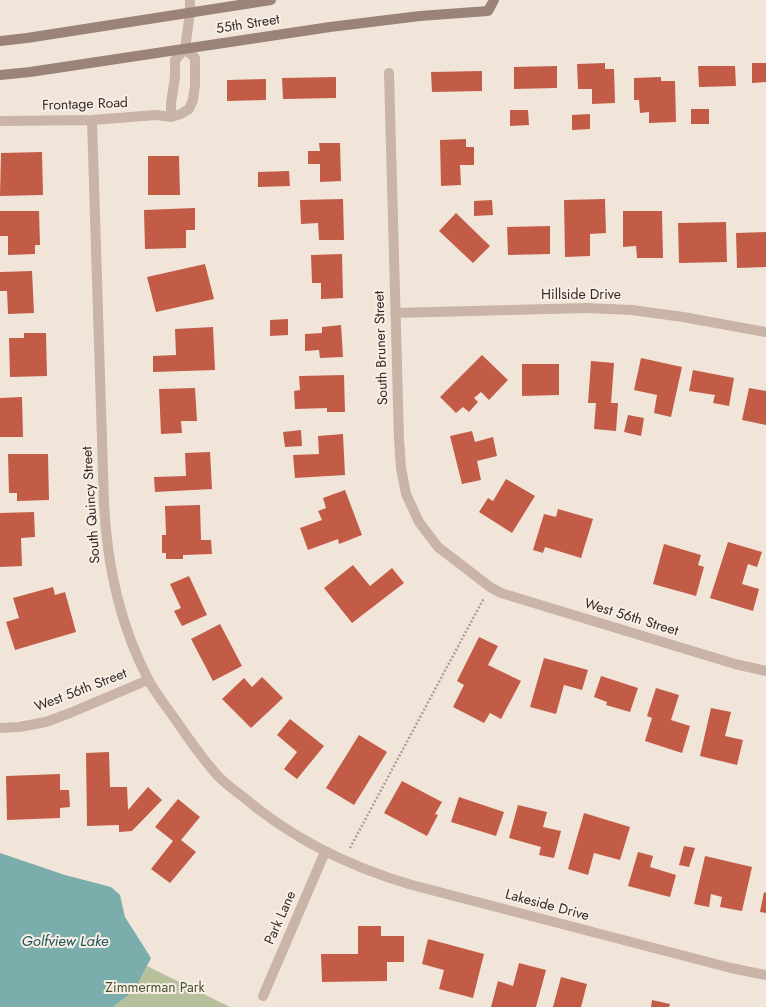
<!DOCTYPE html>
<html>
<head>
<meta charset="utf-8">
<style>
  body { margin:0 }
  canvas { display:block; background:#f1e5da }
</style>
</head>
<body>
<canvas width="766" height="1007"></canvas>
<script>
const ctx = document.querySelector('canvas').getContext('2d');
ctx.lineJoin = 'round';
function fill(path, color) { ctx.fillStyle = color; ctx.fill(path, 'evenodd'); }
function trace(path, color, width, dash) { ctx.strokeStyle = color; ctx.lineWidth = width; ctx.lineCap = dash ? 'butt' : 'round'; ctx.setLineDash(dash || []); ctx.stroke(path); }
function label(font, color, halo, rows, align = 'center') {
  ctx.font = font + ' Jost,sans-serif'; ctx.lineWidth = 4; ctx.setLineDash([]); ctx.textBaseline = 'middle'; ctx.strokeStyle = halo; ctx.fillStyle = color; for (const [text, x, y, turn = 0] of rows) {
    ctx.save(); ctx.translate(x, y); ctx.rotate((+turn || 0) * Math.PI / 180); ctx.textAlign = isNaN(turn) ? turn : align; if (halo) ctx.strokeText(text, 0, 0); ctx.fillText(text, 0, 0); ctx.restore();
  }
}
fill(new Path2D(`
  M147 966 230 1007H113L134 991Z`), '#b6c09b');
fill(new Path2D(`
  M0 853 65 875 111 887 120 895 125 917 151 958 134 991 113 1007H0Z`), '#7aadac');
fill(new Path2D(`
  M605 63V69H614L615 103 592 104V89H578L577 64Z
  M752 63H766V82L752 83Z
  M557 66V88L514 89V67Z
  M698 66H735L736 86 699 87Z
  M482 71V91L432 92 431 72Z
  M336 77V98L283 99 282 78Z
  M661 77V81H675L676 122 649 123V112L640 113 639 100H634V78Z
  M266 79V100L227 101V80Z
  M691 109H709V124H691Z
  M510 110H528L529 125 510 126Z
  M590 114V129L572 130V115Z
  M466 139V147H474V165H460L461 185 441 186 440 140Z
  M319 143H340L341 181 320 182V164H308V151H320Z
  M42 152 43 195 0 196 1 153Z
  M148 156H179L180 195H148Z
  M289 171 290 186 258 187V172Z
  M343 199 344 240H319L318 223 301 224 300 200Z
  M605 199 606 233 590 234V256L565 257 564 200Z
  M492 200 493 215 474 216V201Z
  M195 208V230H186V248L145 249 144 210Z
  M0 211H39L40 245H35V254L8 255V236H0Z
  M623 211H662L663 258H637L636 246 623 247Z
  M456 213 490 246 473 263 439 231Z
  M726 222 727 262 679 263 678 223Z
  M550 226V254L508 255 507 227Z
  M766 232V267L737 268 736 233Z
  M342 254 343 298 321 299V283H312L311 255Z
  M205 264 214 299 156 312 147 277Z
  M32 271 34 313 8 314 7 291H0V272Z
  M288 319V335L270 336V320Z
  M341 325 343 357 320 358 319 350 305 351V334L322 333V327Z
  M213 327 215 370 153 372V356L176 355 175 329Z
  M24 333H46L47 376 10 377 9 338H24Z
  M482 355 508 380 489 400 481 392 474 398 478 402 469 412 463 407 456 413 440 397Z
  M641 358 682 367 671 417 654 413 657 395 634 390Z
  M591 361 614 363 611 403H618L616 431 594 429 596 403H588Z
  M522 364H559V395L522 396Z
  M693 370 734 378 729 406 713 403 715 395 689 391Z
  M344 375 345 412H327V408L295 409 294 391 300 390 299 376Z
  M195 388 197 421H181L182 433 161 434 159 389Z
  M749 388 766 391V425L742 420Z
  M22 397 23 437H0V398Z
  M628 415 644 418 641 436 624 432Z
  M301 430 302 446 285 447 283 432Z
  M472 431 475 442 493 437 497 456 477 461 481 480 462 484 450 436Z
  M343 434 345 475 295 478 293 455 319 454 318 436Z
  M210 452 212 489 155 492 154 477 186 476 185 453Z
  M8 454H48L49 500 17 501V493H9Z
  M506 479 535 496 512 533 479 512 488 498 493 501Z
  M345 490 362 535 339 544 338 539 308 550 300 528 322 520 318 511 326 508 323 498Z
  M200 505 201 540H211L212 554 183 555V559H166V553H162V535H166L165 506Z
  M558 509 593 519 581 558 545 547 543 553 533 550 544 514 556 517Z
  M34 512 35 537 21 538 22 566 0 567V513Z
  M728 542 762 552 757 567 748 564 742 584 759 589 753 611 710 598Z
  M664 544 701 555 698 565 704 567 696 596 653 584Z
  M353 565 370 586 392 568 404 583 352 623 324 588Z
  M189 576 207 615 182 626 174 611 181 608 170 584Z
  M53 587 55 595 65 592 76 632 15 650 6 622 19 618 13 598Z
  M220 624 242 666 213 681 191 639Z
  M479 637 498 646 488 665 521 681 501 719 490 713 484 723 453 707 464 685 457 681Z
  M544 658 588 670 582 690 564 685 556 714 530 707Z
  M601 676 638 688 630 712 606 705 607 702 594 697Z
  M262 677 283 698 251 728 222 699 244 678 252 687Z
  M656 688 679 695 671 720 690 726 682 753 645 741 652 718 647 716Z
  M711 708 731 712 725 736 743 740 737 765 700 756Z
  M290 719 324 746 297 779 284 769 297 752 277 735Z
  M359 735 387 752 354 805 326 788Z
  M109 752 110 787H127L128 810 148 787 162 800 132 831 119 832V825L87 826 86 753Z
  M60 774V790H69L70 807 60 808V818L7 820 6 776Z
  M402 781 442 802 435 814 438 815 427 836 384 813Z
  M459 797 504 812 496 836 451 822Z
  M178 799 200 817 181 840 196 852 170 883 151 869 173 841 155 827Z
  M518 805 547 812 543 827 561 831 554 858 539 855 541 847 509 838Z
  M584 813 630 827 620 860 594 853 588 875 568 869Z
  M684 846 695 848 689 867 679 865Z
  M638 852 653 856 650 867 676 875 670 897 628 886Z
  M705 856 752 867 742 911 720 907 722 897 711 894 709 907 694 904Z
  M764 892 766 893V913L760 912Z
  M358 926H381V936H404V962H387V981L322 982 321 954H358Z
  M428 939 484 954 473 998 439 989 444 970 422 964Z
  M519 963 546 970 536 1007H491L498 981 513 986Z
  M561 977 587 984 581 1007H553Z
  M652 1000 670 1004 669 1007H651Z`), '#c35c46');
trace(new Path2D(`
  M350 848 484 598`), '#b49e91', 2.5, [2, 2]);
trace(new Path2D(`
  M185 49 190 12V0
  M389 73 399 439 401 468 406 494 419 522 438 547 490 587 501 593 735 664 766 671
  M171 117V103L175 77V60L185 49
  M92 120 104 504C107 565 120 625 148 679 155 693 166 706 175 719 189 739 202 759 219 777 226 784 234 790 242 796 291 838 350 867 412 885L731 968 766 975
  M0 121 92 120 156 115 171 117 181 114 189 109 193 100 195 85V58L185 49
  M395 313 587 308 632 310 683 317 766 332
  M0 728 19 727 46 722 70 713 148 680
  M263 996 325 852`), '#c9b4a7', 10);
trace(new Path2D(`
  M0 41 27 38 271 0
  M0 75 30 72 330 27 420 16 488 11 494 0`), '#9c8378', 10);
label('14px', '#352b27', '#f9efe7', [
  ["55th Street",248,25,-9],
  ["Frontage Road",85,105,-2],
  ["Hillside Drive",581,296],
  ["South Bruner Street",382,348,-92],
  ["South Quincy Street",92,505,-94],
  ["West 56th Street",631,618,17],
  ["West 56th Street",81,691,-21],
  ["Lakeside Drive",547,906,15],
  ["Park Lane",281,918,-66]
]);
label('14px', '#47532c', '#f9efe7', [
  ["Zimmerman Park",155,989]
]);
label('italic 15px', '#1e5656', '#f9efe7', [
  ["Golfview Lake",65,942]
]);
</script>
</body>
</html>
